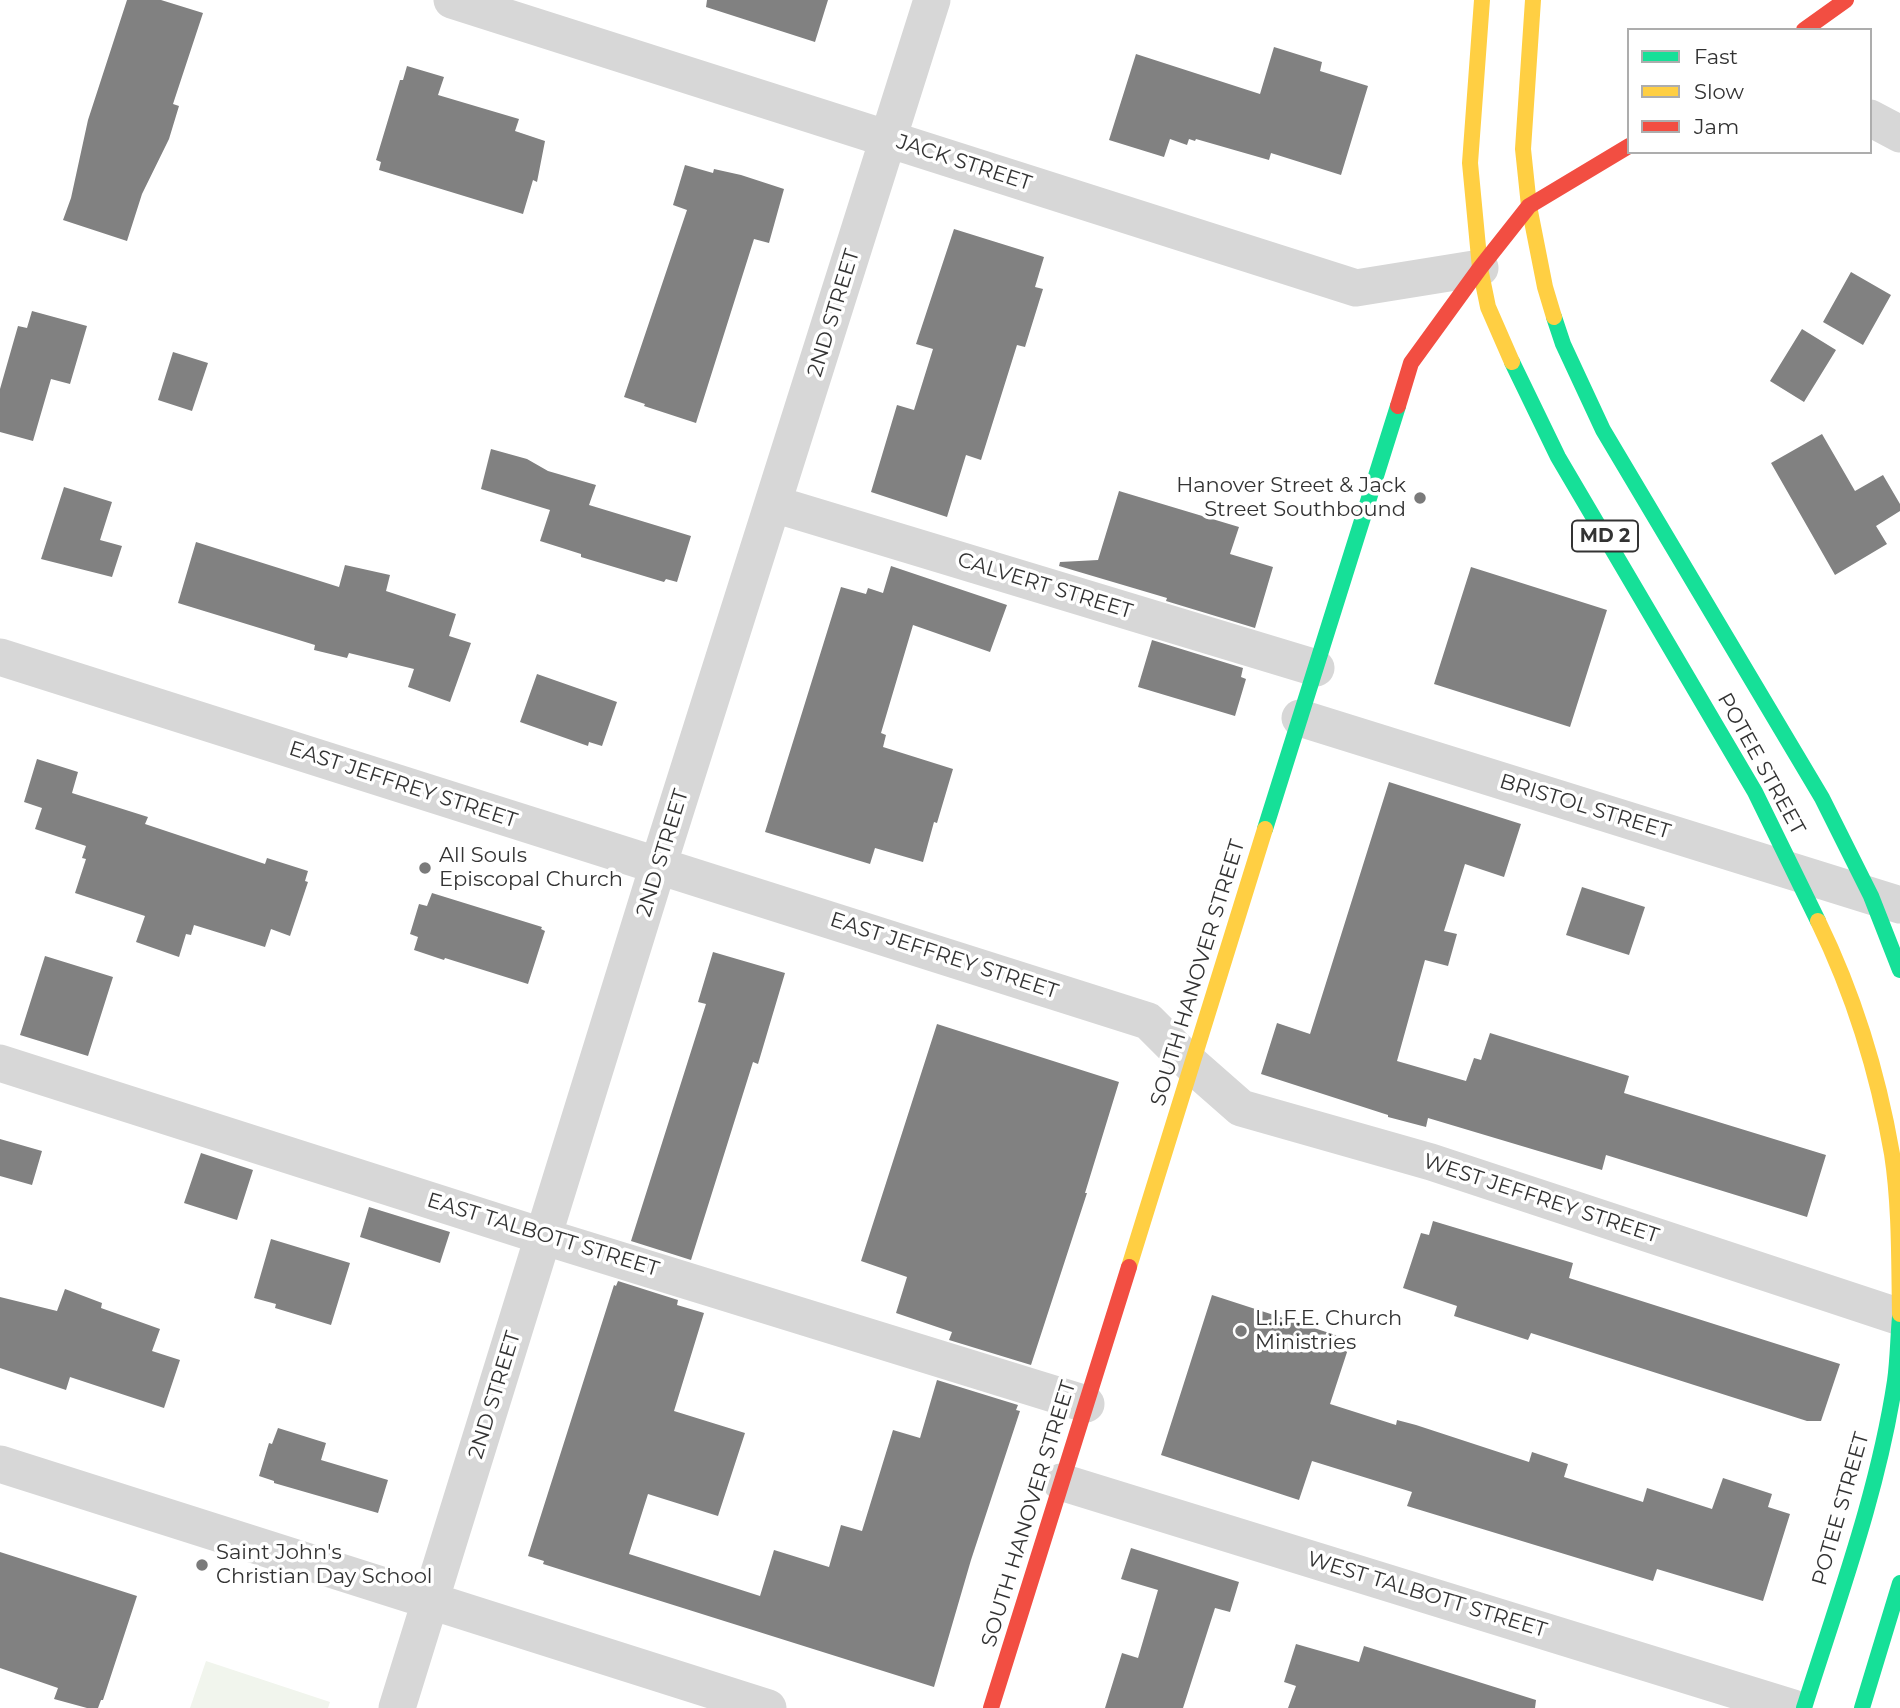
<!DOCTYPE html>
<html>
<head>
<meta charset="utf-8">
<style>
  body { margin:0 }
  #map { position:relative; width:1900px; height:1708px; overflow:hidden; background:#fff; font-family:Montserrat,sans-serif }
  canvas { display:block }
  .legend { position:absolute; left:1627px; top:28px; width:245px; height:126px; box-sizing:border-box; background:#fff; border:2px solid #adadad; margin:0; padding:9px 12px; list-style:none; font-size:21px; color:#333 }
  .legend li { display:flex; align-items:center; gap:14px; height:35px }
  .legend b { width:35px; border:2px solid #adadad }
</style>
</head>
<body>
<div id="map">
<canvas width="1900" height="1708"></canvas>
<ul class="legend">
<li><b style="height:9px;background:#16e098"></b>Fast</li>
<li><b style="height:9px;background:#ffcf43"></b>Slow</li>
<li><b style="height:9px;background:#f24e42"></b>Jam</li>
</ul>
</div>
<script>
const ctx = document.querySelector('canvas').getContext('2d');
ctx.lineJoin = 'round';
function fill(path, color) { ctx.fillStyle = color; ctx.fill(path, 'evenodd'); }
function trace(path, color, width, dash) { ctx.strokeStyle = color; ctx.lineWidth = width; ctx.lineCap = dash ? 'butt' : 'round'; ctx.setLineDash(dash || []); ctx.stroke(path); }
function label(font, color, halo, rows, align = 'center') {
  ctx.font = font + ' Montserrat,sans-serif'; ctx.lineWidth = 7; ctx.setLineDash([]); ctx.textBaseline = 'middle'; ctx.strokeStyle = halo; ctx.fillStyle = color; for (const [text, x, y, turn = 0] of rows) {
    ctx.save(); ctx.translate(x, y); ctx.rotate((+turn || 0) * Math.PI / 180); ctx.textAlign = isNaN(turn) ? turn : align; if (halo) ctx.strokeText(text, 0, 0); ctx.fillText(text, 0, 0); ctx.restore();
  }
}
fill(new Path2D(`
  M206 1661 330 1702 328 1708H190Z`), '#f1f5ed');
fill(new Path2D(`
  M127 0H161L203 13 173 104 179 106 169 139 142 194 127 241 63 220 71 198 88 120Z
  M707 0H828L815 42 706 7Z
  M1274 47 1322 62 1320 71 1368 86 1341 175 1271 153 1269 160 1196 139 1195 141 1189 139 1187 145 1170 139 1164 157 1109 140 1136 54 1260 94Z
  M407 66 444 77 438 95 519 119 515 131 545 141 537 182 533 180 523 214 379 170 381 162 376 160 400 80H403Z
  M685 165 713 173 714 169 741 175 784 189 769 243 754 239 696 423 644 406 645 404 624 397 687 210 673 205Z
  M954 229 1044 257 1035 287 1043 289 1025 347 1017 345 981 460 966 455 947 517 871 492 897 405 914 410 933 349 916 344Z
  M1851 272 1891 295 1863 345 1823 322Z
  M32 311 87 326 70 384 51 379 33 441 0 432V389L18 326 27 328Z
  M1802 329 1836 350 1804 402 1770 381Z
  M173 352 208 363 192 411 158 400Z
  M1822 434 1855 491 1883 475 1900 504V511L1876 526 1887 544 1835 575 1771 463Z
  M491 449 527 459 548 471 596 485 589 505 691 536 677 582 666 579 664 582 581 557V554L540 541 550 510 481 489Z
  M64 487 112 502 100 540 122 546 112 577 41 559Z
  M1119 491 1239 527 1230 554 1273 567 1255 628 1166 601 1167 598 1059 566 1060 562 1098 560Z
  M196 542 339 587 345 565 390 575 386 591 456 614 449 636 471 643 450 702 408 687 414 669 349 653 347 658 314 650 315 645 178 603Z
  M891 566 1007 605 990 652 913 625 881 733 886 735 883 747 953 769 937 823 934 822 923 862 875 848 870 864 765 832 841 587 866 594 868 588 883 593Z
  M1471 567 1607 610 1570 727 1434 684Z
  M1152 640 1243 668 1241 677 1246 679 1235 716 1138 687Z
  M537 674 617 702 602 746 589 742 588 746 520 722Z
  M37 759 78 772 72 793 148 817 145 824 265 864 267 858 308 871 305 881 308 882 290 936 271 929 265 947 194 925 191 935 186 934 179 957 136 942 145 916 75 893 86 859 82 858 86 846 35 829 42 808 24 802Z
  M1389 782 1521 824 1504 877 1465 864 1444 931 1457 934 1448 966 1425 960 1397 1061 1466 1081 1474 1058 1481 1060 1490 1033 1629 1076 1624 1093 1826 1155 1807 1217 1606 1155 1602 1170 1428 1118 1426 1127 1388 1117V1115L1261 1074 1277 1023 1310 1034Z
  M1582 887 1645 907 1629 955 1566 935Z
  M432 893 542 927 541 929 545 931 528 984 445 958 444 960 414 950 418 937 410 934 419 904 427 906Z
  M713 952 785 973 758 1064 753 1062 691 1260 631 1241 706 1004 698 1002Z
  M45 956 113 977 88 1056 20 1035Z
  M937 1024 1119 1082 1085 1193H1087L1031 1365 949 1340 952 1332 896 1313 907 1277 861 1261Z
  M0 1139 42 1151 32 1185 0 1176Z
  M201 1153 253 1170 237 1220 184 1203Z
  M369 1207 450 1232 440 1263 360 1237Z
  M1433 1221 1573 1263 1569 1278 1840 1364 1821 1421H1807L1531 1333 1528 1340 1454 1316 1457 1306 1403 1288 1421 1233 1429 1235Z
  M271 1239 350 1263 331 1325 275 1308 276 1304 254 1298Z
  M618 1281 678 1300 677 1305 704 1313 674 1411 745 1433 718 1516 648 1494 629 1554 760 1596 774 1550 829 1567 841 1525 862 1531 893 1430 920 1438 937 1380 1018 1405 1016 1410 1020 1411 971 1560 934 1687 543 1564 544 1561 528 1556 614 1285 616 1286Z
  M65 1289 102 1303 101 1308 160 1329 152 1351 180 1360 164 1408 70 1377 66 1390 0 1368V1297L57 1311Z
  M1212 1295 1351 1340 1330 1404 1396 1425 1397 1420 1416 1425 1529 1462 1532 1452 1568 1464 1564 1477 1643 1502 1647 1488 1712 1509 1723 1478 1772 1494 1768 1507 1790 1514 1763 1601 1657 1569 1653 1581 1407 1506 1412 1492 1312 1461 1299 1500 1161 1455Z
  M278 1428 326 1443 321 1460 388 1480 378 1513 274 1483V1481L259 1476 269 1443 272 1444Z
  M1131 1548 1239 1582 1230 1612 1215 1608 1183 1708H1105L1122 1653 1138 1658 1158 1590 1121 1579Z
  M0 1552 137 1596 103 1700H101L98 1708H87L54 1699 58 1688 0 1668Z
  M1296 1644 1359 1662 1364 1646 1536 1700 1535 1708H1288L1296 1686 1284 1682Z`), '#818181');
trace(new Path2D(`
  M452 0 1356 288 1480 268
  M1870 118 1900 134
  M774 504 1316 668
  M0 657 1148 1021 1192 1065 1241 1108 1431 1162 1900 1317
  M1300 718 1900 905
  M0 1063 545 1237 1086 1404
  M0 1464 768 1708
  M1061 1482 1793 1708
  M397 1708 658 866 932 0`), '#d7d7d7', 37);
trace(new Path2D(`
  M1554 317 1563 344 1603 430 1822 798 1871 896 1900 970
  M1512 362 1558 457 1755 792 1818 921
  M1265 829 1398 406
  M1804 1708C1838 1600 1878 1493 1895 1381 1898 1360 1898 1338 1900 1317
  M1862 1708 1900 1583`), '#16e098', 16);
trace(new Path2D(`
  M1482 0 1470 163 1480 268 1488 307 1512 362
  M1533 0 1523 149 1529 206 1545 287 1554 317
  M1818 921C1854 995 1878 1073 1892 1154 1900 1206 1899 1261 1900 1314
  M1129 1267 1265 829`), '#ffcf43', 16);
trace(new Path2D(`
  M1804 30 1846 0
  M1398 406 1411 363 1480 268 1529 206 1629 146
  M991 1708 1129 1267`), '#f24e42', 16);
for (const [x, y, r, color] of [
  [1420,498,7,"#7a7a7a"],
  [425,868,7,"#7a7a7a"],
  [1241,1331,7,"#7a7a7a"],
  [202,1565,7,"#7a7a7a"]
]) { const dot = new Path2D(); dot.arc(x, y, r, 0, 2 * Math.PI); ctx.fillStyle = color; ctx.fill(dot); trace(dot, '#fff', 2.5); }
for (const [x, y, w] of [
  [1605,536,66]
]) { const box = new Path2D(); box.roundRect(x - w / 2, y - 15.5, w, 31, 5); ctx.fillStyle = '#fff'; ctx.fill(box); trace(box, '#333', 2); }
label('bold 19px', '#333', null, [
  ["MD 2",1605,536]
]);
label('21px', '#333', '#fff', [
  ["JACK STREET",964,163,18],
  ["2ND STREET",834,313,-73],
  ["CALVERT STREET",1045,586,17],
  ["POTEE STREET",1761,764,61],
  ["EAST JEFFREY STREET",403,785,18],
  ["BRISTOL STREET",1585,807,17],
  ["2ND STREET",663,853,-73],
  ["EAST JEFFREY STREET",944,956,18],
  ["SOUTH HANOVER STREET",1198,973,-73],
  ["WEST JEFFREY STREET",1541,1199,18],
  ["EAST TALBOTT STREET",543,1235,17],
  ["2ND STREET",495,1395,-73],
  ["POTEE STREET",1841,1509,-74],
  ["SOUTH HANOVER STREET",1029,1514,-73],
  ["WEST TALBOTT STREET",1427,1595,17]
]);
label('21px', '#333', '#fff', [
  ["Hanover Street & Jack",1406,486,"right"],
  ["Street Southbound",1406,510,"right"],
  ["All Souls",439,856],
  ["Episcopal Church",439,880],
  ["L.I.F.E. Church",1255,1319],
  ["Ministries",1255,1343],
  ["Saint John's",216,1553],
  ["Christian Day School",216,1577]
], 'left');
</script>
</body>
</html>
